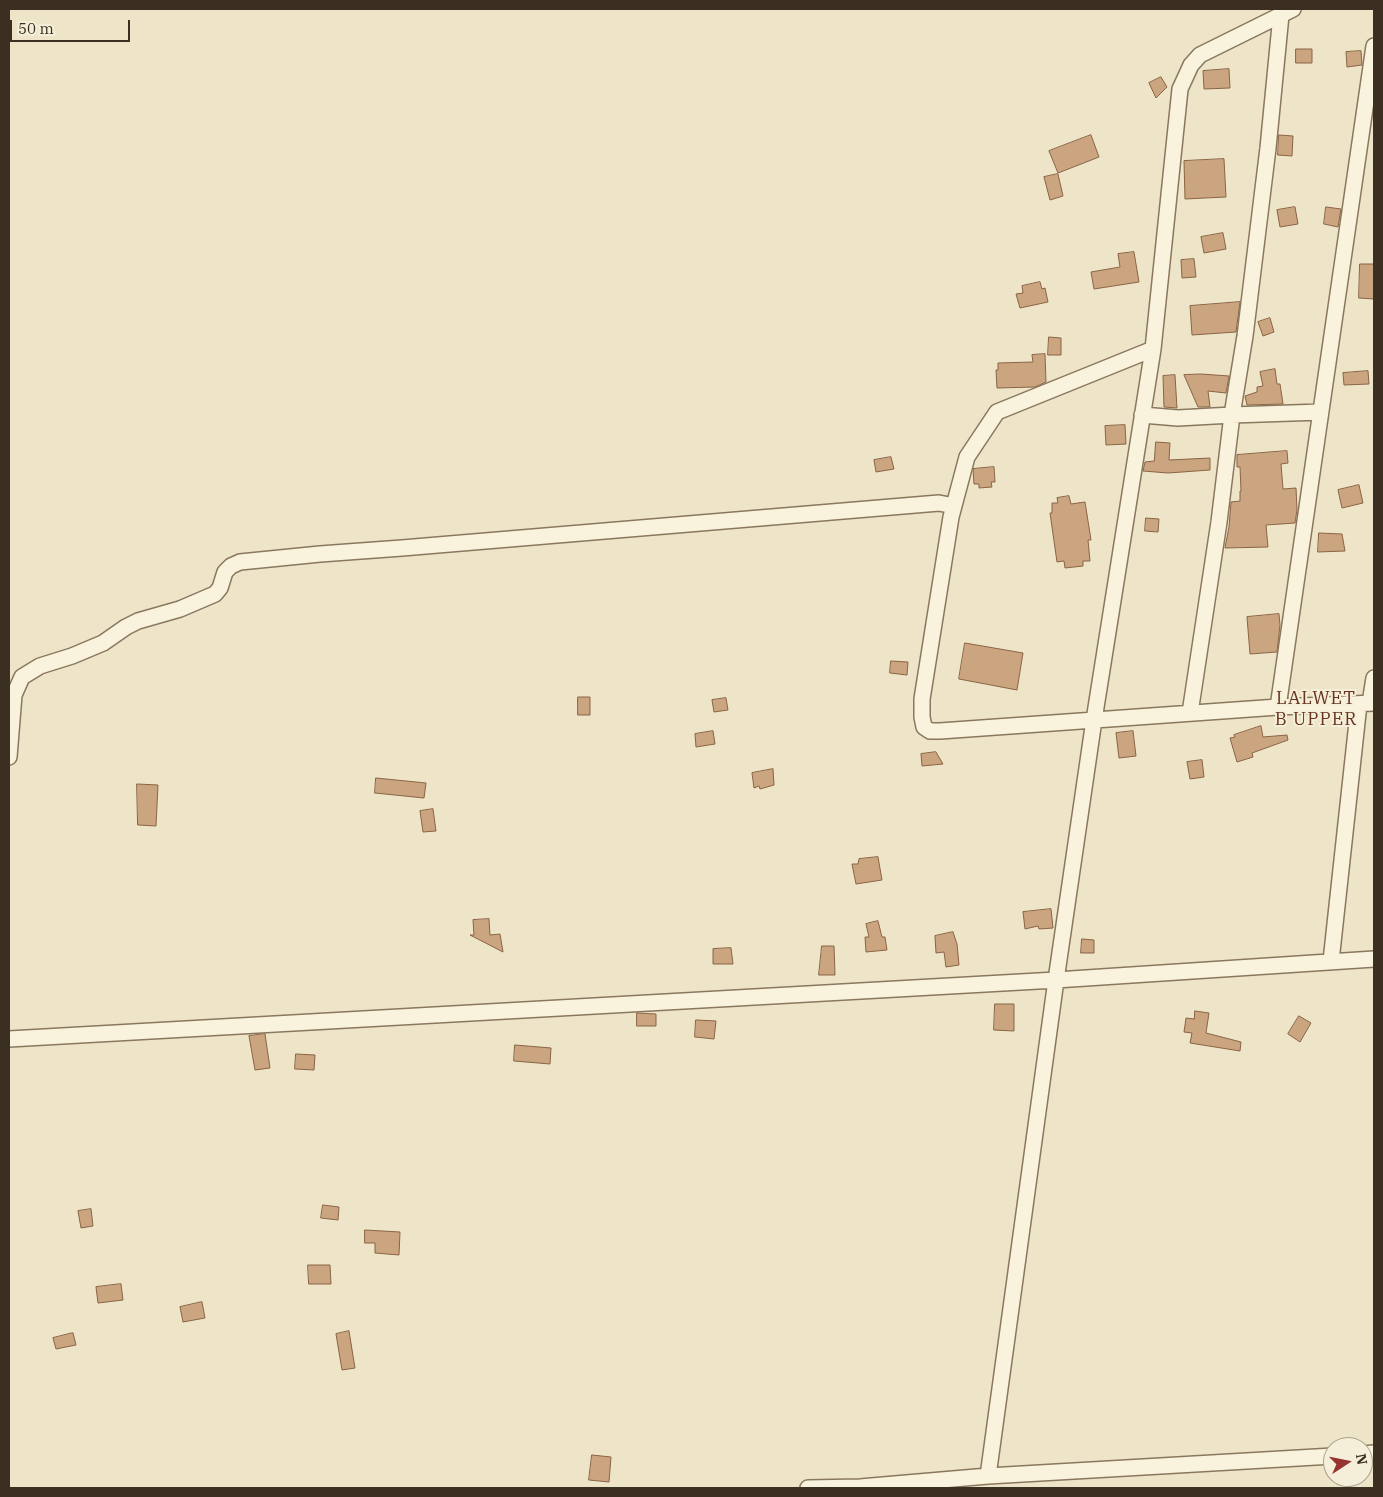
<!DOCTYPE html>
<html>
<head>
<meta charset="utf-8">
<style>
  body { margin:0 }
  #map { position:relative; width:1383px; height:1497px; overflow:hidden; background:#eee5c9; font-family:"IBM Plex Serif",serif }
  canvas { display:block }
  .frame { position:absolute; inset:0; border:10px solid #3b2f21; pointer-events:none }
  .north { position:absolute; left:1323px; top:1437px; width:50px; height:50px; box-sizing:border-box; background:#f5efd9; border:1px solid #aba28f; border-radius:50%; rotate:79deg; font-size:14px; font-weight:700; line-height:20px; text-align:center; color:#3b2f21 }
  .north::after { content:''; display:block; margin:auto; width:18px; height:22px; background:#98342f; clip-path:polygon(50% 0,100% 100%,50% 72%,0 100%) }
  .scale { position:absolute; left:10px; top:20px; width:120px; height:22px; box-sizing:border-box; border:2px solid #3b2f21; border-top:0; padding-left:6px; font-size:15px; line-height:18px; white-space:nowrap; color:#3b2f21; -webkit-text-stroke:4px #f5efd9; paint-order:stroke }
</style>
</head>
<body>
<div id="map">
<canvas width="1383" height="1497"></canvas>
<div class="frame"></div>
<div class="north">N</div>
<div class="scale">50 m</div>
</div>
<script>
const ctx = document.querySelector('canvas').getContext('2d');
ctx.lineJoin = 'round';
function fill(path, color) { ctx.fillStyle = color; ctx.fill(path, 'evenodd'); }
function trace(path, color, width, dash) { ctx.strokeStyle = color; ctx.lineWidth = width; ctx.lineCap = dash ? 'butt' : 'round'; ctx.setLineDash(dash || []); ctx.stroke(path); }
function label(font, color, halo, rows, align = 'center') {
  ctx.font = font + ' "IBM Plex Serif",serif'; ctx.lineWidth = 4; ctx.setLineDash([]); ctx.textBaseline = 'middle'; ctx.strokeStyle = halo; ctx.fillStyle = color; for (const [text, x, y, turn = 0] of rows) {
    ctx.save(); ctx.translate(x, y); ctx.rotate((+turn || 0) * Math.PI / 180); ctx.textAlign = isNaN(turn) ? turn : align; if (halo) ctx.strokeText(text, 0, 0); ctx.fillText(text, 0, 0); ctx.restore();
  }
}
const building = new Path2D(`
  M1296 49H1312V63H1296Z
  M1361 51 1362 65 1347 67 1346 52Z
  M1229 69 1230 88 1204 89 1203 71Z
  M1161 77 1167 87 1156 98 1149 83Z
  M1091 135 1099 157 1058 173 1049 151Z
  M1279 135 1293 136 1292 156 1278 155Z
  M1224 159 1226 197 1185 199 1184 161Z
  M1058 174 1063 196 1050 200 1044 177Z
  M1295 207 1298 224 1280 227 1277 210Z
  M1326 207 1341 209 1338 227 1324 224Z
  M1223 233 1226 249 1204 253 1201 237Z
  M1134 252 1139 282 1094 289 1091 272 1120 267 1118 254Z
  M1194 259 1196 277 1182 278 1181 260Z
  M1360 264H1373L1374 266V299L1359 298Z
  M1040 282 1042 289 1045 288 1048 302 1020 308 1016 294 1023 293 1022 286Z
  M1240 302 1236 332 1192 335 1190 306Z
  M1270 318 1274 332 1263 336 1258 322Z
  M1049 337 1061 338V355H1048Z
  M1045 354 1046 382 1035 387 997 388 996 370H998V363L1033 362 1032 355Z
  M1275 369 1277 384H1280L1283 404 1247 405 1245 396 1257 392V387L1263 386 1260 372Z
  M1368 371 1369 384 1344 385 1343 373Z
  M1201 374 1229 376 1226 393 1208 391 1210 407H1198L1184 375Z
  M1175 375 1177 408 1164 407 1163 376Z
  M1125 425 1126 444 1106 445 1105 426Z
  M1156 442 1170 443 1169 460 1210 458V470L1168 473 1143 471 1145 462 1154 461Z
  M1287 451 1288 463 1281 464 1283 489 1296 488 1297 510 1295 523 1266 525 1268 547 1225 548 1229 527 1231 502 1240 501V491H1241L1240 467H1237V455Z
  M891 457 894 469 876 472 874 460Z
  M994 467 995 482H991L992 487 979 488V484H974L973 469Z
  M1359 485 1363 503 1342 508 1338 490Z
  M1069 496 1071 504 1085 502 1091 540H1088L1090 561H1083V566L1065 568 1064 561 1057 562 1050 513H1052V503H1058L1057 498Z
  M1146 518 1159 519 1158 532 1145 531Z
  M1319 533 1342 534 1345 551 1318 552Z
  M1279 614 1280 625 1277 652 1250 654 1247 617Z
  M965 643 1023 653 1017 690 959 679Z
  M891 661 908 662 907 675 890 673Z
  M578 697H590V715H578Z
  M726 698 728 710 714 712 712 700Z
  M1261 726 1263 737 1287 735 1288 740 1252 753 1253 757 1237 762 1230 738 1235 737 1234 735Z
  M713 731 715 744 696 747 695 734Z
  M1133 731 1136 756 1119 758 1116 733Z
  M936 752 943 764 922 766 921 754Z
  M1202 760 1204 777 1190 779 1187 762Z
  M773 769 774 785 760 789 759 786 754 788 752 773Z
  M376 778 426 783 424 798 375 793Z
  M137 784 158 785 156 826 138 825Z
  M433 809 436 831 423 832 420 811Z
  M878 857 882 880 856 884 852 864H858L859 859Z
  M1051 909 1053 928 1039 929 1038 926 1025 929 1023 912Z
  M489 919 490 935 500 934 503 952 470 935H474L473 920Z
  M878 921 882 937H885L887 950 866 952 865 937H869L866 924Z
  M953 932 957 944 959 965 946 967 944 952 936 953 935 936Z
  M1082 939 1094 940V953H1081Z
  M822 946H834L835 975H819Z
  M731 948 733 964H713V949Z
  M995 1004H1014V1031L994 1030Z
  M1195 1011 1209 1013 1206 1033 1241 1042 1240 1051 1190 1043 1192 1033 1184 1032 1186 1018 1194 1019Z
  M637 1013 656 1014V1026H637Z
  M1299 1016 1311 1023 1300 1042 1288 1034Z
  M696 1020 716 1021 714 1039 695 1037Z
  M265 1034 270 1068 255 1070 249 1036Z
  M515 1045 551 1048 550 1064 514 1061Z
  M296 1054 315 1055 314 1070 295 1069Z
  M323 1205 339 1207 338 1220 321 1218Z
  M91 1209 93 1226 81 1228 78 1211Z
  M365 1230 400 1232 399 1255 375 1253V1243H365Z
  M308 1265H330L331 1284H309Z
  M121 1284 123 1300 98 1303 96 1287Z
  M202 1302 205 1318 183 1322 180 1307Z
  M349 1331 355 1368 342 1370 336 1334Z
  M73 1333 76 1345 56 1349 53 1338Z
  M592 1455 611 1457 609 1482 589 1480Z`);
fill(building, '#cba480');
trace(building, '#896444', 1);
const street = new Path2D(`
  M1153 349 997 412 967 457 951 517 922 699V717L924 727 930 731H940L1278 707 1374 703
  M1142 415 1178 418 1232 415 1321 412
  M1370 703 1374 678
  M1278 707 1374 46
  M1190 713 1219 522 1232 415 1245 336 1268 148 1281 15
  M9 757 14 695 22 677 40 666 72 656 103 643 126 627 138 621 180 609 215 594 220 588 225 572 231 566 240 562 320 554 402 548 939 503 954 506
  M1331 961 1359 704
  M9 1039 1056 980 1374 959
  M1363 1454 1374 1453
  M988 1476 1056 980 1094 720 1153 349 1180 89 1191 65 1200 55 1293 9
  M808 1488 860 1487 988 1476 1333 1456`);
trace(street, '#8a785e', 18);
trace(street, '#f9f2dd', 15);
ctx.letterSpacing = '1px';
label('18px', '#673421', '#f5efd9', [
  ["LALWET",1316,699],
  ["B UPPER",1316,720]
]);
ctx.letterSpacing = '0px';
</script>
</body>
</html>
